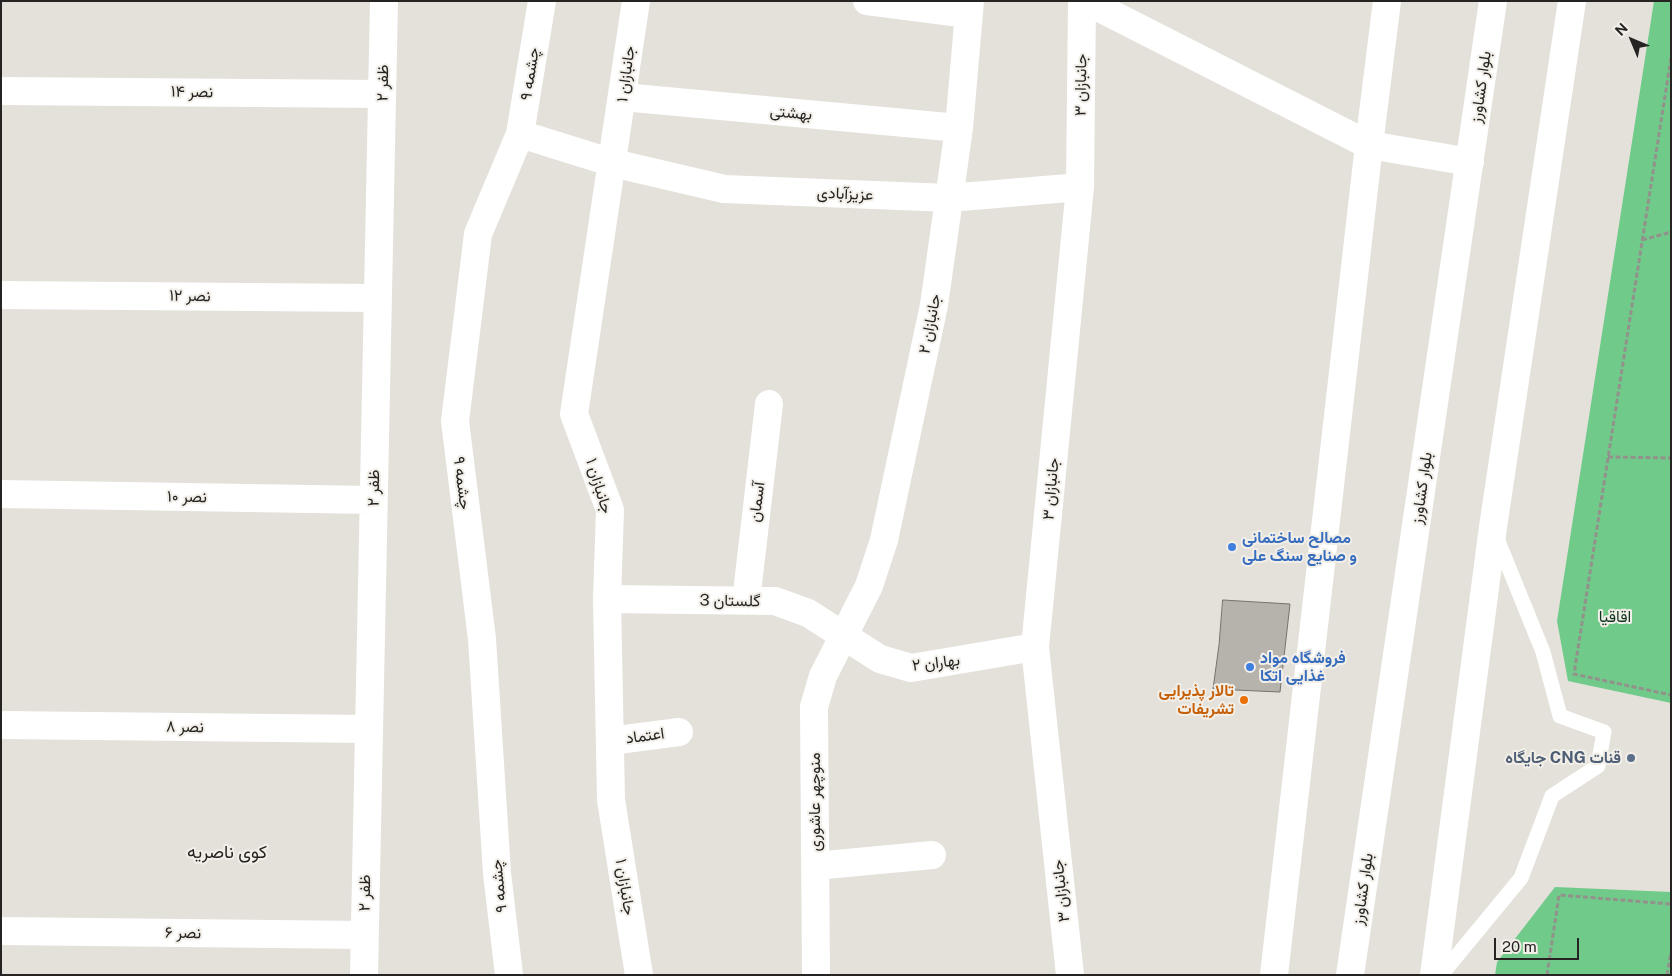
<!DOCTYPE html>
<html>
<head>
<meta charset="utf-8">
<style>
  body { margin:0 }
  #map { position:relative; width:1672px; height:976px; overflow:hidden; background:#e4e1da; font-family:"Public Sans",sans-serif }
  canvas { display:block }
  .frame { position:absolute; inset:0; border:2px solid #252422; pointer-events:none }
  .north { position:absolute; left:1607px; top:15px; width:50px; height:50px; -webkit-text-stroke:4px #f2eee8; paint-order:stroke; rotate:315deg; font-size:14px; font-weight:700; line-height:20px; text-align:center; color:#252422 }
  .north::after { content:''; display:block; margin:auto; width:18px; height:22px; background:#252422; clip-path:polygon(50% 0,100% 100%,50% 72%,0 100%) }
  .scale { position:absolute; left:1494px; top:938px; width:85px; height:22px; box-sizing:border-box; border:2px solid #252422; border-top:0; padding-left:6px; font-size:15px; line-height:18px; white-space:nowrap; color:#252422; -webkit-text-stroke:4px #f2eee8; paint-order:stroke }
</style>
</head>
<body>
<div id="map">
<canvas width="1672" height="976"></canvas>
<div class="frame"></div>
<div class="north">N</div>
<div class="scale">20 m</div>
</div>
<script>
const ctx = document.querySelector('canvas').getContext('2d');
ctx.lineJoin = 'round';
function fill(path, color) { ctx.fillStyle = color; ctx.fill(path, 'evenodd'); }
function trace(path, color, width, dash) { ctx.strokeStyle = color; ctx.lineWidth = width; ctx.lineCap = dash ? 'butt' : 'round'; ctx.setLineDash(dash || []); ctx.stroke(path); }
function label(font, color, halo, rows, align = 'center') {
  ctx.font = font + ' "Public Sans",Vazirmatn,sans-serif'; ctx.lineWidth = 4; ctx.setLineDash([]); ctx.textBaseline = 'middle'; ctx.strokeStyle = halo; ctx.fillStyle = color; for (const [text, x, y, turn = 0] of rows) {
    ctx.save(); ctx.translate(x, y); ctx.rotate((+turn || 0) * Math.PI / 180); ctx.textAlign = isNaN(turn) ? turn : align; if (halo) ctx.strokeText(text, 0, 0); ctx.fillText(text, 0, 0); ctx.restore();
  }
}
fill(new Path2D(`
  M1654 1H1671V703L1568 681 1557 621Z
  M1555 887 1671 892V975H1495L1497 962Z`), '#70ca8a');
const building = new Path2D(`
  M1223 600 1290 604 1280 692 1213 689 1219 645Z`);
fill(building, '#b6b3ac');
trace(building, '#75726c', 1);
trace(new Path2D(`
  M1671 58 1574 674 1671 695
  M1642 240 1671 232
  M1608 457 1671 458
  M1547 975 1559 895 1671 904
  M1667 975 1671 952`), '#93918c', 3, [5, 2.5]);
trace(new Path2D(`
  M1441 975 1521 878 1552 796 1598 766 1604 732 1560 716 1543 652 1496 536`), '#fff', 15);
trace(new Path2D(`
  M636 1 574 414 610 510 607 599 611 800 639 975
  M867 1 968 14
  M1086 1 1369 145 1387 1
  M1 91 382 94
  M623 97 959 128
  M520 134 613 163 724 189 949 198 1080 187
  M1 295 378 298
  M1 494 373 500
  M607 599 775 601 808 613 880 659 911 668 1035 647
  M746 601 769 404
  M1 725 369 729
  M610 741 679 732
  M815 866 932 855
  M1 931 364 935
  M364 975 384 1
  M509 975 497 873 482 639 455 421 478 234 520 134 542 1
  M816 975 814 707 823 676 869 586 884 540 934 305 959 128 970 1
  M1070 975 1035 647 1080 187 1082 1`), '#fff', 28);
trace(new Path2D(`
  M1274 975 1369 145 1470 162`), '#fff', 28);
trace(new Path2D(`
  M1350 975 1493 1
  M1434 975 1493 527 1572 1`), '#fff', 28);
for (const [x, y, r, color] of [
  [1232,547,5,"#3f7fe0"],
  [1250,667,5,"#3f7fe0"],
  [1244,700,5,"#e8710a"],
  [1631,758,5,"#5c6f8a"]
]) { const dot = new Path2D(); dot.arc(x, y, r, 0, 2 * Math.PI); ctx.fillStyle = color; ctx.fill(dot); trace(dot, '#f2eee8', 2); }
label('16px', '#252422', '#f2eee8', [
  ["چشمه ۹",530,74,-81],
  ["جانبازان ۱",626,74,-82],
  ["ظفر ۲",383,83,-89],
  ["جانبازان ۳",1081,85,-89],
  ["بلوار کشاورز",1481,87,-82],
  ["نصر ۱۴",192,92,1],
  ["بهشتی",791,113,5],
  ["عزیزآبادی",845,194,2],
  ["نصر ۱۲",190,296,1],
  ["جانبازان ۲",930,324,-79],
  ["چشمه ۹",462,483,83],
  ["جانبازان ۱",599,486,73],
  ["ظفر ۲",374,488,-89],
  ["بلوار کشاورز",1422,488,-82],
  ["جانبازان ۳",1051,489,-85],
  ["نصر ۱۰",187,497,1],
  ["آسمان",757,502,-83],
  ["گلستان 3",730,601,1],
  ["بهاران ۲",936,663,-7],
  ["نصر ۸",185,727,1],
  ["اعتماد",645,736,-8],
  ["منوچهر عاشوری",815,802,-90],
  ["چشمه ۹",499,886,-96],
  ["جانبازان ۱",625,887,81],
  ["بلوار کشاورز",1363,889,-82],
  ["جانبازان ۳",1061,891,-96],
  ["ظفر ۲",365,893,-89],
  ["نصر ۶",183,933,1]
]);
label('bold 16px', '#366cbe', '#f2eee8', [
  ["مصالح ساختمانی",1242,538],
  ["و صنایع سنگ علی",1242,556],
  ["فروشگاه مواد",1260,658],
  ["غذایی اتکا",1260,676]
], 'left');
label('16px', '#0f351c', '#f2eee8', [
  ["اقاقیا",1615,617]
]);
label('bold 16px', '#c56008', '#f2eee8', [
  ["تالار پذیرایی",1234,691],
  ["تشریفات",1234,709]
], 'right');
label('bold 16px', '#4e5e75', '#f2eee8', [
  ["جایگاه CNG قنات",1621,758]
], 'right');
label('18px', '#252422', '#f2eee8', [
  ["کوی ناصریه",227,852]
]);
</script>
</body>
</html>
